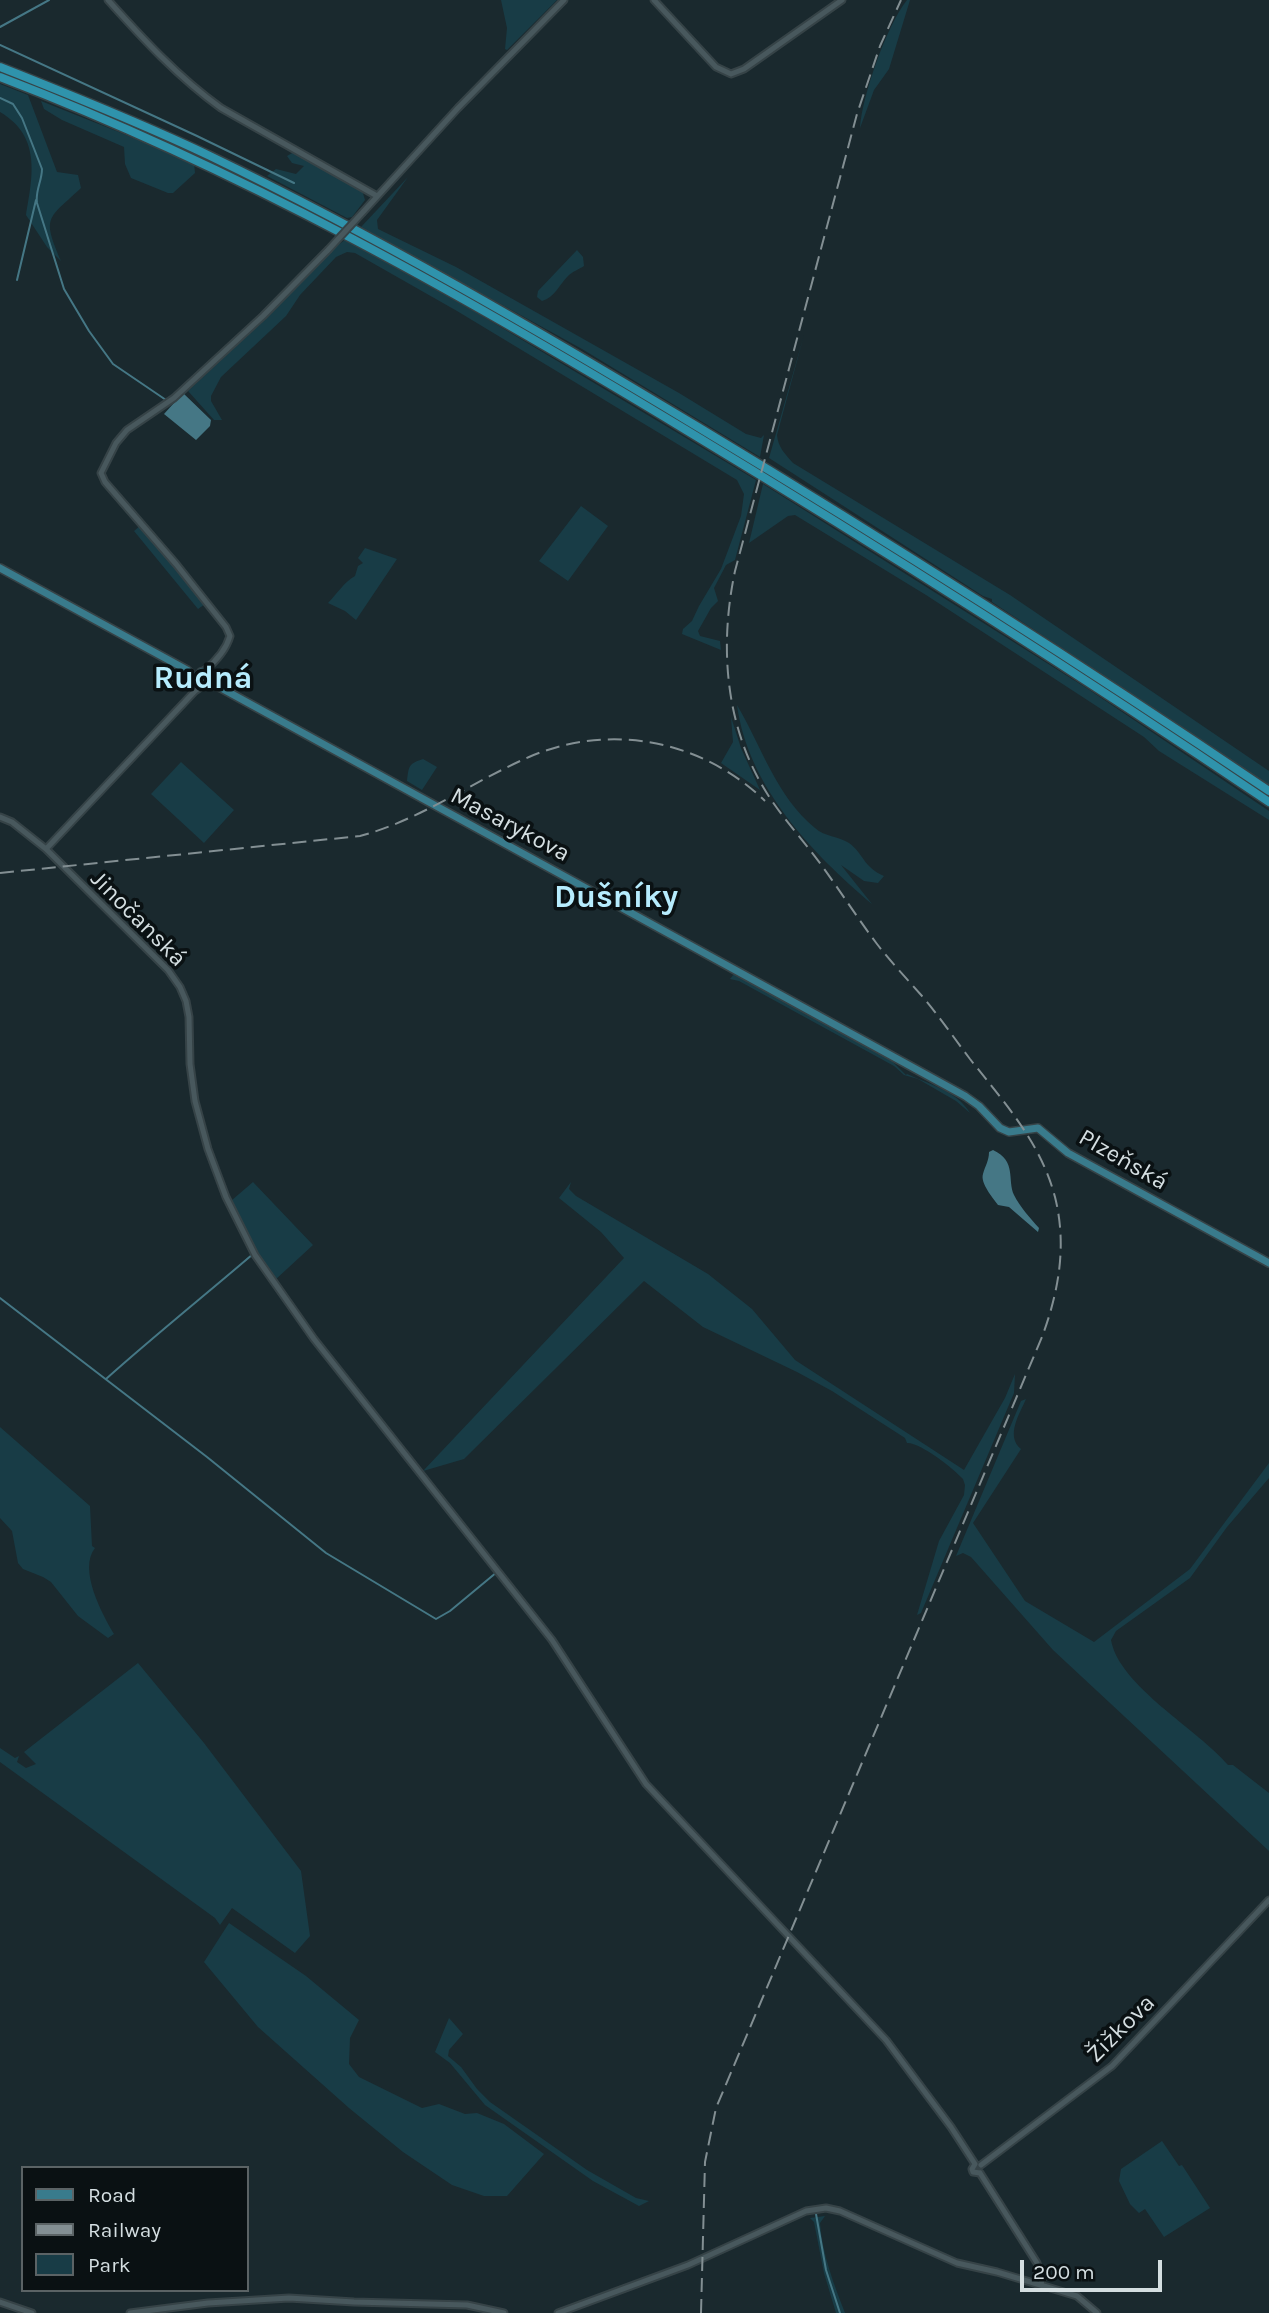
<!DOCTYPE html>
<html>
<head>
<meta charset="utf-8">
<style>
  body { margin:0 }
  #map { position:relative; width:1269px; height:2313px; overflow:hidden; background:#1a292e; font-family:Karla,sans-serif }
  canvas { display:block }
  .legend { position:absolute; left:21px; top:2166px; width:228px; height:126px; box-sizing:border-box; background:#0a1113; border:2px solid #5b6365; margin:0; padding:9px 12px; list-style:none; font-size:21px; color:#d4dee1 }
  .legend li { display:flex; align-items:center; gap:14px; height:35px }
  .legend b { width:35px; border:2px solid #5b6365 }
  .scale { position:absolute; left:1020px; top:2260px; width:142px; height:32px; box-sizing:border-box; border:4px solid #d4dee1; border-top:0; padding-left:9px; font-size:21px; line-height:24px; white-space:nowrap; color:#d4dee1; -webkit-text-stroke:5px #0a1113; paint-order:stroke }
</style>
</head>
<body>
<div id="map">
<canvas width="1269" height="2313"></canvas>
<ul class="legend">
<li><b style="height:9px;background:#397b8c"></b>Road</li>
<li><b style="height:9px;background:#838f93"></b>Railway</li>
<li><b style="height:19px;background:#183c46"></b>Park</li>
</ul>
<div class="scale">200 m</div>
</div>
<script>
const ctx = document.querySelector('canvas').getContext('2d');
ctx.lineJoin = 'round';
function fill(path, color) { ctx.fillStyle = color; ctx.fill(path, 'evenodd'); }
function trace(path, color, width, dash) { ctx.strokeStyle = color; ctx.lineWidth = width; ctx.lineCap = dash ? 'butt' : 'round'; ctx.setLineDash(dash || []); ctx.stroke(path); }
function label(font, color, halo, rows, align = 'center') {
  ctx.font = font + ' Karla,sans-serif'; ctx.lineWidth = 7; ctx.setLineDash([]); ctx.textBaseline = 'middle'; ctx.strokeStyle = halo; ctx.fillStyle = color; for (const [text, x, y, turn = 0] of rows) {
    ctx.save(); ctx.translate(x, y); ctx.rotate((+turn || 0) * Math.PI / 180); ctx.textAlign = isNaN(turn) ? turn : align; if (halo) ctx.strokeText(text, 0, 0); ctx.fillText(text, 0, 0); ctx.restore();
  }
}
fill(new Path2D(`
  M501 0H557L507 50 505 49 507 28Z
  M907 0H910L889 69 874 90 860 128C862 96 887 25 907 0Z
  M0 84 28 95 57 172 78 175 81 188C47 220 42 216 61 261L47 247 26 215C33 175 41 136 0 112Z
  M41 101 194 162 195 173 173 193H168L131 178 125 164 124 147 62 120 44 109Z
  M294 152 362 190 365 200 352 217 347 218 267 176 276 169 296 174 304 166 292 163 287 156Z
  M408 177 377 220 378 229 456 267 679 393 746 434 761 438 764 435 760 457 582 349 361 227Z
  M346 239 479 314 756 480 735 560 726 565 714 588 718 601 711 608 698 631 700 636 720 641 721 650 682 634 683 629 692 621 699 606 721 569 741 516 744 494 737 480 457 311 355 253 347 252 336 257 300 295 286 316 221 377 211 396V401L222 420H214L188 391 270 315 333 249Z
  M577 250 583 257 584 266C579 269 572 272 568 276 559 285 555 297 542 301L537 297 538 291Z
  M804 335 777 435C778 447 785 454 793 463L1010 595 1269 771V785L992 602V599L983 596 769 458Z
  M763 484 1088 689 1269 811V820L1159 751 1144 737 926 595 795 515 788 516 749 543Z
  M581 506 608 526 568 581 539 561Z
  M141 525 205 604 198 609 134 531Z
  M365 548 397 559 356 620 345 611 328 603C337 594 344 582 355 576L358 566 363 563 358 558Z
  M737 705C762 747 776 796 815 828 825 837 838 836 849 843 864 854 863 867 884 876L878 883 864 881 841 865 872 904C812 853 748 787 737 705Z
  M731 717 741 748 760 790 721 763 733 742Z
  M423 759 437 767 422 790 407 781C409 766 408 764 423 759Z
  M181 762 234 810 204 843 151 794Z
  M734 974 892 1061 906 1075 907 1074C929 1084 957 1091 970 1113L956 1101 918 1079 904 1075 894 1066 739 981 730 979Z
  M253 1182 313 1245 275 1280 249 1239 232 1200Z
  M571 1182 569 1189 576 1196 708 1274 752 1309 795 1360 964 1470 1005 1398 1015 1374 1014 1393 921 1613 917 1615 939 1541 964 1495 965 1485 963 1479C954 1469 920 1442 907 1443L905 1438 832 1391 797 1372 703 1327 644 1281 464 1459 423 1471 624 1258 601 1232 559 1198Z
  M1026 1399C1020 1413 1005 1436 1021 1449L973 1523 1025 1601 1094 1642 1190 1569 1269 1463V1478L1227 1527 1190 1578 1116 1631 1111 1640C1119 1686 1199 1730 1228 1765H1233L1269 1793V1851L1053 1650 971 1557 963 1553 956 1556 1021 1401Z
  M0 1427 90 1506 92 1546 95 1548C78 1569 102 1614 114 1634L108 1638 78 1616 51 1582 43 1577 23 1569 18 1563 12 1531 0 1518Z
  M138 1663 204 1743 301 1871 310 1936 295 1953 232 1908 220 1925 215 1918 0 1762V1748L15 1758 19 1756 17 1762 26 1768 36 1764 24 1752Z
  M229 1923 306 1976 359 2020 350 2038 349 2064 359 2077 422 2108 439 2104 465 2114 477 2113 504 2124 544 2154 507 2196H484L452 2185 403 2152 349 2108 258 2027 204 1962Z
  M449 2018 463 2034 449 2050 448 2056 461 2067 477 2089 490 2102 587 2170 636 2198 649 2201 639 2206 593 2181 485 2105 450 2063 435 2052Z
  M1162 2141 1179 2166 1182 2165 1210 2208 1164 2237 1145 2209 1139 2213 1130 2204 1119 2181 1121 2169Z
  M825 2216 820 2223C822 2253 834 2285 845 2313H836L824 2273 814 2222 810 2218Z`), '#183c46');
fill(new Path2D(`
  M183 393 211 420 210 426 196 440 164 414Z
  M993 1150C1017 1161 1007 1180 1014 1195 1020 1207 1030 1218 1039 1228L1038 1232 1009 1207 998 1205C993 1198 980 1183 983 1174 985 1166 989 1161 989 1152Z`), '#457785');
trace(new Path2D(`
  M0 27 49 0
  M0 45 197 136 294 183
  M0 98 13 104 22 118 42 169C42 181 35 191 37 203L64 289 89 331 113 364 166 400
  M17 280 36 200
  M0 1298 207 1457 326 1553 436 1619 450 1611 497 1572
  M106 1379C154 1336 204 1296 253 1254
  M816 2214 826 2270 840 2313`), '#457785', 2);
const minor = new Path2D(`
  M108 0C143 39 178 77 221 108L377 196
  M654 0 716 67 731 74 744 69 842 0
  M363 212 458 108 564 0
  M204 671C215 662 226 650 230 636L226 627 176 564 105 482 101 473 116 443 127 430 174 398 263 316 328 250
  M0 817 12 822 46 849 168 970 180 987 186 1001 189 1017 190 1064 195 1101 208 1149 226 1197 255 1255 314 1339 552 1640 646 1784 886 2040 951 2127 975 2164 972 2169 973 2172 980 2173
  M46 849 195 691 205 684
  M981 2165 1112 2066 1269 1900
  M980 2173 1037 2263 1042 2279 1041 2285
  M0 2302 32 2313
  M130 2313 208 2303 289 2298 354 2302 467 2305 504 2313
  M558 2313 688 2265 806 2211 826 2208 840 2211 957 2263 997 2272 1077 2296 1097 2313`);
const major = new Path2D(`
  M0 568 187 670 202 683H208L221 688 965 1096 979 1106 1000 1128 1009 1132 1038 1128 1068 1153 1269 1263
  M198 679 201 672 207 671 211 676 208 683`);
const highway = new Path2D(`
  M0 67C71 95 141 123 210 156 378 237 539 331 698 427 892 544 1082 665 1269 791
  M0 77C241 169 465 296 686 430 883 549 1078 673 1269 802`);
trace(minor, '#364347', 9);
trace(major, '#364347', 10);
trace(highway, '#364347', 11);
trace(minor, '#48585d', 5);
trace(major, '#397b8c', 7);
trace(highway, '#2f93ac', 8);
trace(new Path2D(`
  M0 873 360 836C420 820 472 782 529 757 610 722 702 740 765 801
  M701 2313 705 2162 716 2108 1042 1337C1059 1291 1067 1245 1055 1197 1041 1143 1004 1102 970 1059 954 1038 939 1016 922 996 907 979 891 962 877 944 858 919 841 892 822 866 805 842 784 820 768 795 725 728 719 647 735 571L857 114 880 46 901 0`), '#838f93', 2, [14, 7]);
const minorBridge = new Path2D(`
  M328 250 363 212`);
trace(minorBridge, '#364347', 9, []);
trace(minorBridge, '#48585d', 5);
label('24px', '#d4dee1', '#0a1113', [
  ["Masarykova",510,825,28],
  ["Jinočanská",138,919,45],
  ["Plzeňská",1123,1160,30],
  ["Žižkova",1121,2029,-45]
]);
label('bold 32px', '#b6ecfd', '#0a1113', [
  ["Rudná",203,679],
  ["Dušníky",616,898]
]);
</script>
</body>
</html>
